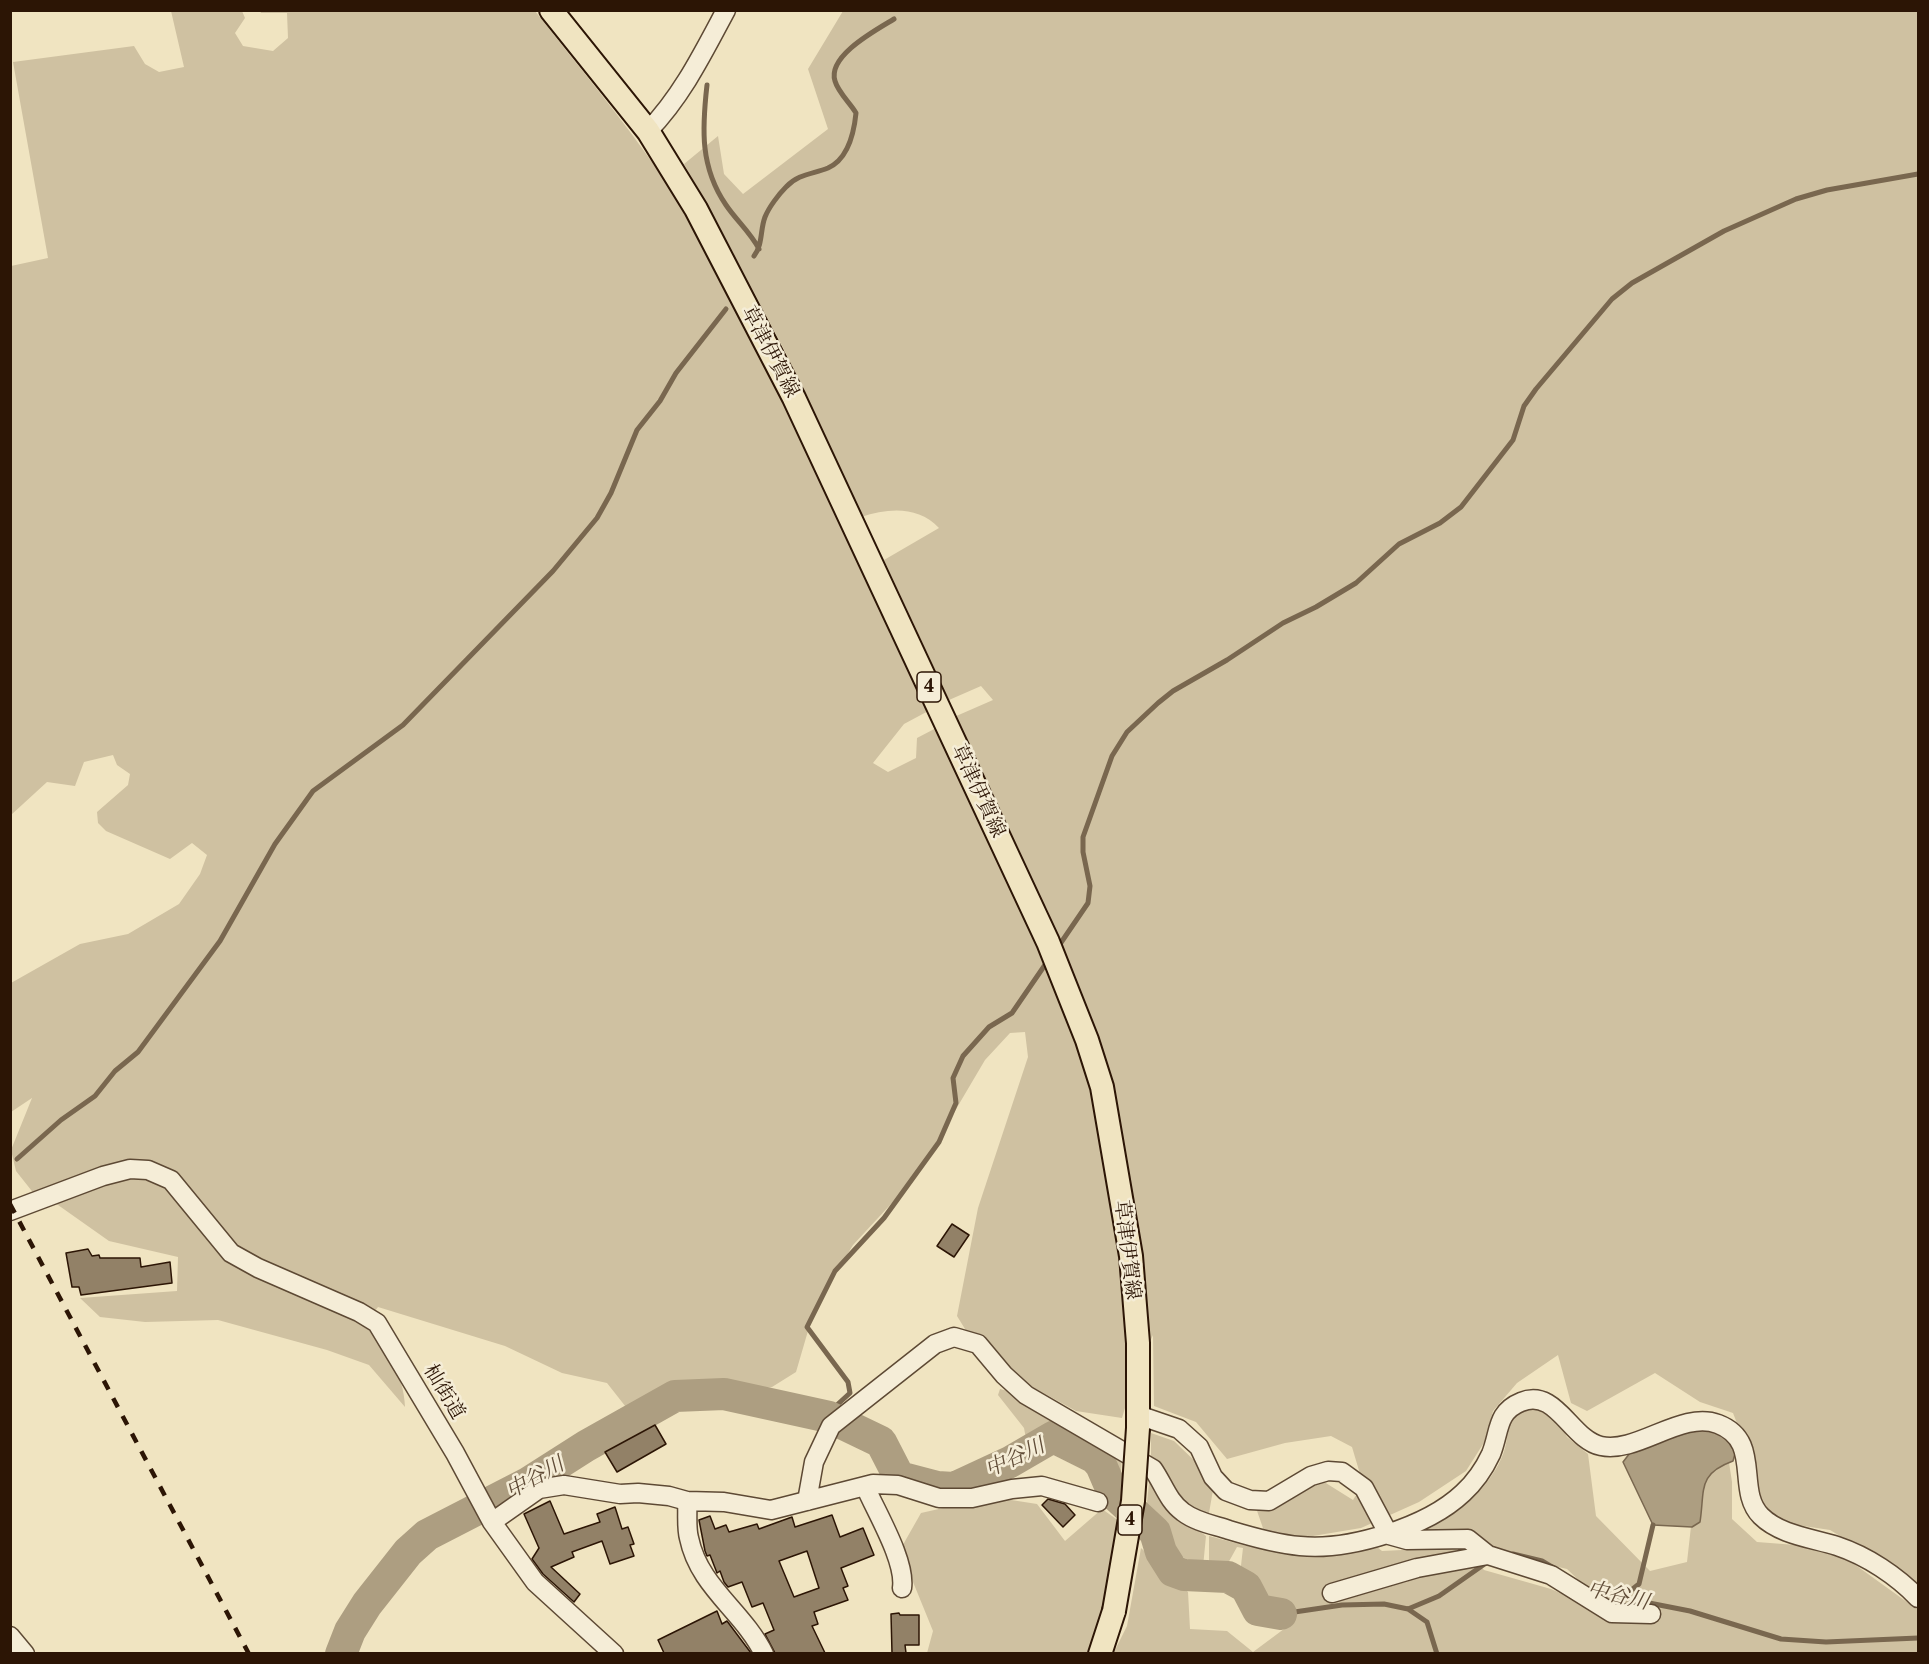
<!DOCTYPE html>
<html>
<head>
<meta charset="utf-8">
<style>
  body { margin:0 }
  #map { position:relative; width:1929px; height:1664px; overflow:hidden; background:#f0e4c1; font-family:"Libre Caslon Text",serif }
  canvas { display:block }
  .frame { position:absolute; inset:0; border:12px solid #2c1505; pointer-events:none }
</style>
</head>
<body>
<div id="map">
<canvas width="1929" height="1664"></canvas>
<div class="frame"></div>
</div>
<script>
const ctx = document.querySelector('canvas').getContext('2d');
ctx.lineJoin = 'round';
function fill(path, color) { ctx.fillStyle = color; ctx.fill(path, 'evenodd'); }
function trace(path, color, width, dash) { ctx.strokeStyle = color; ctx.lineWidth = width; ctx.lineCap = dash ? 'butt' : 'round'; ctx.setLineDash(dash || []); ctx.stroke(path); }
function label(font, color, halo, rows, align = 'center') {
  ctx.font = font + ' "Libre Caslon Text","Noto Serif JP",serif'; ctx.lineWidth = 5; ctx.setLineDash([]); ctx.textBaseline = 'middle'; ctx.strokeStyle = halo; ctx.fillStyle = color; for (const [text, x, y, turn = 0] of rows) {
    ctx.save(); ctx.translate(x, y); ctx.rotate((+turn || 0) * Math.PI / 180); ctx.textAlign = isNaN(turn) ? turn : align; if (halo) ctx.strokeText(text, 0, 0); ctx.fillText(text, 0, 0); ctx.restore();
  }
}
fill(new Path2D(`
  M171 11H242L245 18 235 33 243 46 273 51 288 38 287 13H261L260 11H535C578 66 624 120 663 178 697 231 722 288 752 343L774 350 794 382 789 359 716 220 684 164 718 136 724 174 743 194 828 129 808 69 843 11H1918V1589L1905 1575 1830 1530 1784 1523 1758 1502 1757 1475 1733 1413 1700 1402 1655 1373 1587 1411 1571 1403 1558 1355 1517 1383 1493 1411 1485 1441 1466 1471 1419 1502 1361 1528 1301 1538 1264 1531 1255 1505 1321 1480 1353 1500 1363 1484 1352 1447 1331 1436 1285 1443 1227 1459 1196 1422 1154 1406 1153 1335 1134 1378 1122 1418 1076 1411 1018 1379 970 1337 957 1316 978 1208 1028 1057 1025 1032 1010 1033 985 1060 916 1177 853 1245 815 1307 796 1372 772 1387 699 1401 666 1417 633 1416 607 1383 562 1373 505 1346 378 1307 367 1321C385 1348 404 1374 405 1407L369 1365 327 1350 218 1320 145 1322 100 1317 80 1298 177 1291 178 1257 109 1241 58 1205 35 1195 16 1171 11 1150 32 1098 11 1112V983L80 944 128 934 179 904 200 874 207 855 192 843 170 859 106 831 98 823 97 812 128 785 130 774 117 765 113 755 84 762 75 786 47 782 11 815V266L48 258 13 62 134 46 145 64 159 72 184 67ZM803 398 817 420 861 517C889 508 918 506 939 528L884 560 949 700 981 686 993 700 954 717 1021 854 1025 879 1047 909 1086 1005 1104 1060 940 726 917 738 916 758 888 772 873 763 904 724 932 709 916 673 889 633 898 607Z
  M1000 1389 1016 1393 1046 1413 1056 1425 1086 1436 1122 1455 1120 1488 1080 1456 1053 1442 1027 1444 1024 1428 998 1395Z
  M1538 1408 1557 1419 1567 1437 1588 1454 1596 1516 1650 1571 1687 1562 1697 1473 1728 1456 1732 1482V1519L1757 1542 1796 1545 1843 1556 1918 1610V1653L1113 1654 1127 1626 1141 1548 1188 1592 1190 1629 1227 1631 1253 1652 1288 1626 1257 1606 1260 1594 1239 1583 1243 1548 1237 1547 1222 1574 1209 1570V1536L1247 1546 1305 1554 1372 1543 1382 1551 1443 1548 1477 1551 1333 1597 1407 1582 1434 1566 1476 1561 1484 1570 1551 1589 1619 1619 1567 1569 1407 1532C1417 1529 1428 1527 1438 1523 1465 1510 1497 1478 1505 1448 1510 1430 1504 1429 1515 1409Z
  M1151 1433 1174 1441 1202 1468 1213 1490 1209 1513 1195 1514 1179 1501 1164 1468 1151 1463Z
  M1150 1473 1171 1509 1206 1536 1203 1567 1166 1549 1161 1533 1146 1512Z
  M992 1497 1037 1504 1065 1541 1102 1509 1119 1521 1096 1653H927L933 1631 900 1550 921 1513Z`), '#cfc1a1');
const water = new Path2D(`
  M1703 1426 1717 1427 1736 1450 1733 1461C1697 1474 1705 1490 1700 1522L1692 1527 1653 1525 1623 1462 1633 1449Z`);
fill(water, '#ad9e81');
trace(water, '#79674f', 1.5);
trace(new Path2D(`
  M707 85C702 129 700 167 726 205 736 220 751 233 759 249
  M754 256C763 244 760 230 765 217 769 207 779 194 786 187 798 174 813 174 828 168 848 159 854 133 856 113 850 103 838 92 835 81 827 56 876 30 894 19
  M1058 947 1088 903 1090 886 1083 852V837L1112 756 1127 732 1158 703 1173 691 1227 660 1283 623 1316 607 1356 583 1399 544 1440 523 1461 507 1513 440 1524 406 1536 389 1612 299 1632 283 1724 231 1796 199 1827 190 1918 174
  M17 1159 61 1120 95 1096 115 1071 138 1052 220 941 275 844 313 791 403 725 553 571 597 518 611 493 637 430 660 401 676 373 726 309
  M825 1416 850 1393 848 1382 807 1327 835 1271 884 1218 939 1142 956 1103 953 1078 963 1056 989 1027 1012 1013 1049 959
  M1513 1554 1542 1561 1552 1567
  M1593 1592 1690 1611 1781 1639 1826 1642 1918 1638
  M1620 1599 1639 1584 1653 1525
  M1408 1609 1427 1622 1437 1654
  M1281 1614 1342 1605 1384 1604 1408 1609 1439 1596 1486 1563`), '#79674f', 5);
trace(new Path2D(`
  M341 1654 350 1631 367 1604 408 1552 427 1535 528 1483 586 1446 675 1396 724 1394 829 1417 881 1442 899 1477 937 1487 954 1488 1010 1462 1053 1437 1095 1458 1101 1465 1113 1493 1155 1532 1161 1552 1173 1571 1184 1575 1228 1577 1246 1587 1258 1610 1281 1614`), '#ad9e81', 32);
const building = new Path2D(`
  M952 1224 969 1235 954 1257 937 1246Z
  M88 1249 92 1256 99 1255 100 1258H140L141 1267 170 1262 172 1283 81 1295 79 1287H72L66 1253Z
  M655 1425 666 1444 617 1472 605 1452Z
  M1048 1499 1065 1504 1075 1515 1063 1527 1042 1505Z
  M550 1501 564 1534 600 1522 597 1514 615 1507 622 1529 628 1527 634 1544 630 1545 634 1556 610 1564 602 1541 572 1552 574 1557 551 1567 580 1594 574 1602 543 1574 532 1559 539 1548 524 1514Z
  M832 1515 840 1537 863 1528 874 1555 841 1568 848 1586 843 1588 848 1600 814 1612 818 1624 812 1626 825 1653H775L765 1634 774 1630 763 1603 752 1607 742 1582 728 1587 724 1582 720 1571 717 1573 710 1555 707 1556 705 1551 699 1520 710 1516 715 1529 726 1525 729 1532 757 1524 759 1529 792 1517 795 1527ZM807 1551 819 1588 794 1597 779 1561Z
  M717 1611 722 1624 727 1621 751 1653H664L658 1640Z
  M899 1613 900 1615H919V1645H905L906 1653H892L891 1614Z`);
fill(building, '#928167');
trace(building, '#2c1505', 1.5);
const minor = new Path2D(`
  M648 131C682 96 703 53 726 10
  M10 1211 103 1176 130 1169 148 1170 171 1180 231 1253 258 1268 359 1312 377 1323 455 1453 492 1522 535 1582 614 1654
  M1138 1415 1179 1429 1199 1447 1213 1477 1226 1491 1250 1500 1269 1501 1311 1476 1328 1471 1342 1472 1364 1488 1389 1535 1407 1540 1468 1539 1488 1555 1551 1575 1612 1613 1651 1614
  M865 1486C876 1512 906 1561 902 1588
  M687 1501C688 1513 686 1527 689 1538 699 1587 743 1611 764 1654
  M807 1501 814 1462 831 1426 935 1344 954 1337 978 1344 1004 1375 1026 1395 1153 1469C1164 1485 1168 1501 1183 1512 1196 1522 1214 1525 1229 1530 1252 1537 1276 1544 1300 1546 1349 1551 1427 1527 1463 1493 1475 1482 1484 1469 1491 1454 1500 1432 1496 1412 1521 1402 1556 1387 1571 1440 1601 1446 1637 1454 1682 1410 1718 1424 1763 1441 1735 1490 1761 1516 1780 1535 1812 1538 1837 1546 1867 1556 1897 1576 1918 1598
  M492 1522 539 1489 564 1485 620 1494 638 1493 669 1496 687 1501 724 1502 771 1510 873 1484 898 1485 939 1498H972L1012 1489 1042 1486 1098 1502
  M1332 1593 1417 1568 1488 1555
  M10 1636 25 1654`);
const major = new Path2D(`
  M551 10 648 131 696 209 794 398 1048 942 1087 1040 1102 1087 1131 1256 1138 1343V1428
  M1100 1654 1114 1611`);
trace(minor, '#5d4934', 21);
trace(major, '#2c1505', 26);
trace(minor, '#f5edd7', 18);
trace(major, '#f0e4c1', 22);
trace(new Path2D(`
  M10 1204 249 1654`), '#2c1505', 4.5, [10, 10]);
const majorBridge = new Path2D(`
  M1114 1611 1133 1501 1138 1428`);
trace(majorBridge, '#2c1505', 26, []);
trace(majorBridge, '#f0e4c1', 22);
for (const [x, y, w] of [
  [929,687,24],
  [1130,1520,24]
]) { const box = new Path2D(); box.roundRect(x - w / 2, y - 15, w, 30, 4.5); ctx.fillStyle = '#f5edd7'; ctx.fill(box); trace(box, '#2c1505', 1.5); }
label('bold 18px', '#2c1505', null, [
  ["4",929,687],
  ["4",1130,1520]
]);
label('20px', '#2c1505', '#f5edd7', [
  ["草津伊賀線",770,352,62],
  ["草津伊賀線",978,791,65],
  ["草津伊賀線",1127,1250,83],
  ["杣街道",444,1392,59]
]);
label('italic 21px', '#604c37', '#f5edd7', [
  ["中谷川",1015,1458,-25],
  ["中谷川",535,1478,-29],
  ["中谷川",1618,1596,13]
]);
</script>
</body>
</html>
